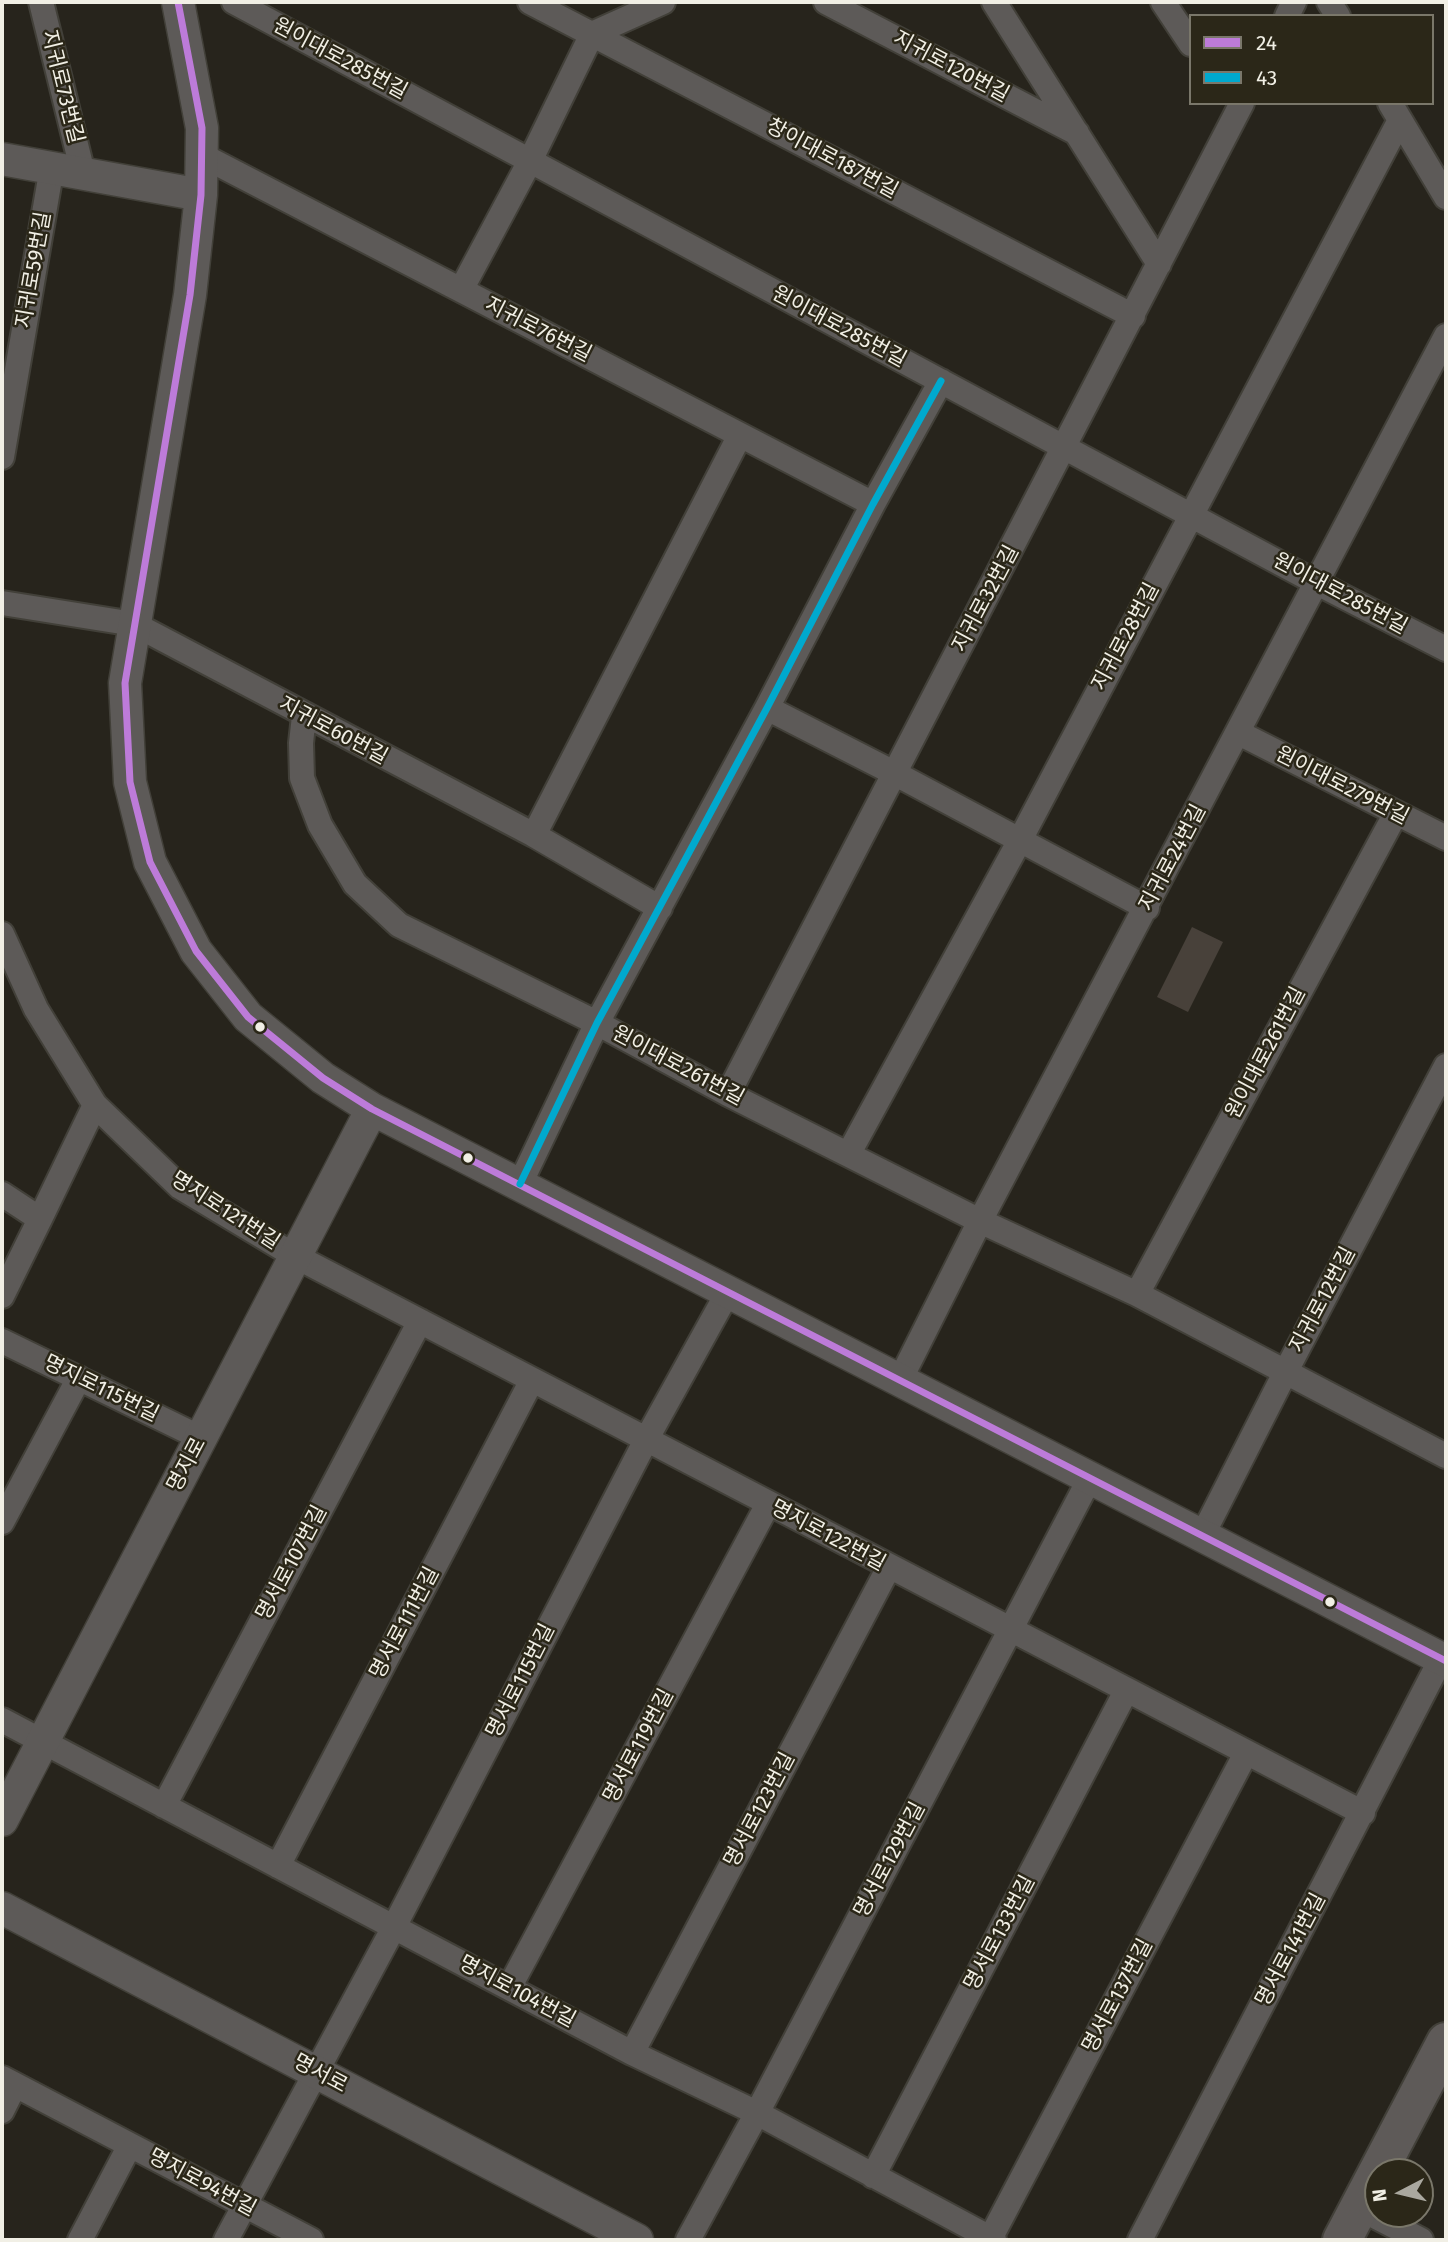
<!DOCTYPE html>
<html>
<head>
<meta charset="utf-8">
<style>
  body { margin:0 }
  #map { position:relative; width:1448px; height:2242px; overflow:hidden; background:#27241c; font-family:"Fira Sans",sans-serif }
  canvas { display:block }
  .frame { position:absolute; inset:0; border:4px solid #f1efe5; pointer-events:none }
  .legend { position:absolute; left:1189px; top:14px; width:245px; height:91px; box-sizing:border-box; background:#2b2718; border:2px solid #7a776a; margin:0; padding:9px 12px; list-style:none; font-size:21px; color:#f1efe5 }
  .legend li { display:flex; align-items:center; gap:14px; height:35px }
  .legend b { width:35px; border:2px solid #7a776a }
  .north { position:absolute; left:1364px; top:2158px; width:70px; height:70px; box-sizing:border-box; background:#2b2718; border:2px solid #7a776a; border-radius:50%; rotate:263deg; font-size:19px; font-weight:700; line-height:28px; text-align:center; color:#f1efe5 }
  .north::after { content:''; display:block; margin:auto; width:24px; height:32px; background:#aaa89f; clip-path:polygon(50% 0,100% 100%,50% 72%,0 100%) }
</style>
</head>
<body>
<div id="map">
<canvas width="1448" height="2242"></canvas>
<div class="frame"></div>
<ul class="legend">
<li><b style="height:9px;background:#bd7bd9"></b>24</li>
<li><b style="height:9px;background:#00a9ce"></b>43</li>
</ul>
<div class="north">N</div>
</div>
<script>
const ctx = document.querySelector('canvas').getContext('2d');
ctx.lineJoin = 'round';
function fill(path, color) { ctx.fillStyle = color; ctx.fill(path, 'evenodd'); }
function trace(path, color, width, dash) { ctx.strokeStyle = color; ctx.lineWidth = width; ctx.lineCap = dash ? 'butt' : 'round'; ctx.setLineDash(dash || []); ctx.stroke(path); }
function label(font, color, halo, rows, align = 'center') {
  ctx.font = font + ' "Fira Sans","Noto Sans KR",sans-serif'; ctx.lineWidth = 5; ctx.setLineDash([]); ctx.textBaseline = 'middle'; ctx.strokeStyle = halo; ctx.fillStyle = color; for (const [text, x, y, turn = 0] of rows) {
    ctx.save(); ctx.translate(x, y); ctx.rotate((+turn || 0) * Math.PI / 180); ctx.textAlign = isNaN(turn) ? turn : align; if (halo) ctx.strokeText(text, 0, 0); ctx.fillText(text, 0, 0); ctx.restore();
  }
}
fill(new Path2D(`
  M1192 927 1223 942 1188 1012 1157 997Z`), '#48413a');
const minor = new Path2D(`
  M41 2 83 173
  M234 2 1317 583 1446 649
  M530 2 1133 316
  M826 2 1077 133
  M994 2 1159 264
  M1163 2 1191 44
  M1329 2 1338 16
  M1287 16 1294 2
  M1390 103 1446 197
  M203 156 873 504
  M461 290 530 161 592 34 663 2
  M2 457 52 167
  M2 603 134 624 534 835 660 908
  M767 708 894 773 1147 908
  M304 716 301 743 302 778 320 825 355 884 399 925 597 1023 728 1094 980 1221 1137 1294 1446 1456
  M1239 733 1446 838
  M534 835 740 435
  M2 934 36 1009 95 1105 180 1187 295 1256 1363 1813
  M728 1094 1242 103
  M849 1153 1020 840 1400 120
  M520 1184 597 1023 767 708 873 504 941 381
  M2 1194 40 1219 95 1105
  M1137 1294 1396 813
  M2 1296 40 1219
  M2 1341 201 1438
  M900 1380 980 1221 1446 336
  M2 1522 79 1378
  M1202 1536 1286 1371 1446 1066
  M2 1720 632 2053 757 2113 994 2240
  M164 1806 420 1321
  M278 1866 532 1380
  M509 1988 768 1504
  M632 2053 889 1567
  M2 2078 311 2240
  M2 2111 15 2085
  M873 2176 1126 1691
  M1359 2208 1421 2240
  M990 2239 1246 1753
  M80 2240 130 2145
  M226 2240 394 1927 646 1440 728 1292
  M688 2240 757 2113 1090 1478
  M1140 2240 1441 1659`);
const tertiary = new Path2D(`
  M178 2 202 128 201 195 190 295 125 683 130 782 150 862 196 951 248 1017 323 1078 372 1109 1446 1661
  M2 159 201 195
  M2 1820 372 1109
  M2 1908 637 2240`);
const primary = new Path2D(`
  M1342 2240 1446 2042`);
trace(minor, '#424039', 28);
trace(tertiary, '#424039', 35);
trace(primary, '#424039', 42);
trace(minor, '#5d5a58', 24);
trace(tertiary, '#5d5a58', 32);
trace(primary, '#5e5a58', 38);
trace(new Path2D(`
  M178 2 202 128 201 195 190 295 125 683 130 782 150 862 196 951 248 1017 323 1078 372 1109 1446 1661`), '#bd7bd9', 7);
trace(new Path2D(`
  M520 1184 597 1023 767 708 873 504 941 381`), '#00a9ce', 7);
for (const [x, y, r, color] of [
  [260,1027,6,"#f1efe5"],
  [468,1158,6,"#f1efe5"],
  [1330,1602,6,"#f1efe5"]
]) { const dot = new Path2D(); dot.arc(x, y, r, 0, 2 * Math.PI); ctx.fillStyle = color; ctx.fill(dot); trace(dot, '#2b2718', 2.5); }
label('21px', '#f1efe5', '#2b2718', [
  ["원이대로285번길",340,59,28],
  ["지귀로120번길",951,67,28],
  ["지귀로73번길",62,87,76],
  ["창이대로187번길",832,159,28],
  ["지귀로59번길",34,270,-80],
  ["원이대로285번길",839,327,28],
  ["지귀로76번길",538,330,27],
  ["원이대로285번길",1340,594,28],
  ["지귀로32번길",986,599,-62],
  ["지귀로28번길",1126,637,-62],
  ["지귀로60번길",333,731,28],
  ["원이대로279번길",1342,786,27],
  ["지귀로24번길",1173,858,-62],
  ["원이대로261번길",1266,1053,-62],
  ["원이대로261번길",678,1066,28],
  ["명지로121번길",225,1211,33],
  ["지귀로12번길",1323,1300,-62],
  ["명지로115번길",101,1389,26],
  ["명지로",187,1465,-62],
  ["명지로122번길",828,1536,28],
  ["명서로107번길",292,1563,-62],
  ["명서로111번길",405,1623,-62],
  ["명서로115번길",521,1681,-63],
  ["명서로119번길",639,1746,-62],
  ["명서로123번길",760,1810,-62],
  ["명서로129번길",890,1860,-62],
  ["명서로133번길",1000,1933,-62],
  ["명서로141번길",1291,1950,-62],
  ["명지로104번길",517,1992,28],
  ["명서로137번길",1118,1996,-62],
  ["명서로",320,2074,28],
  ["명지로94번길",202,2183,28]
]);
</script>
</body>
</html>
